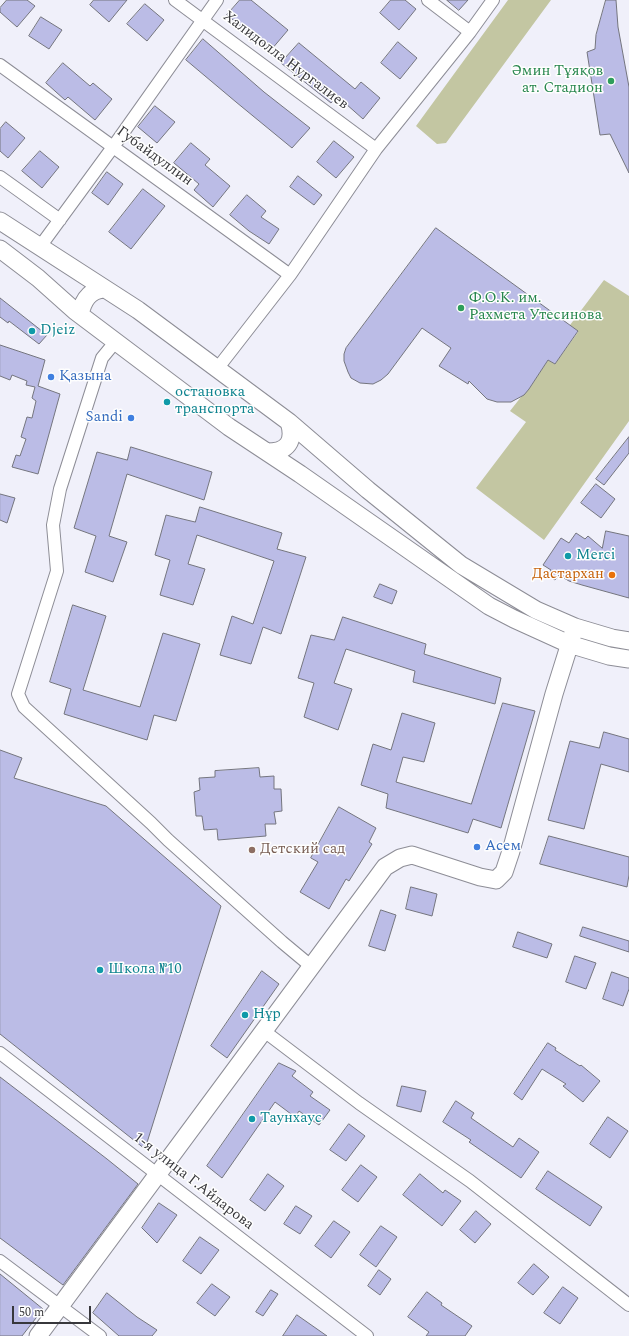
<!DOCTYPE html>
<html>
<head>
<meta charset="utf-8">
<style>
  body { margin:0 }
  #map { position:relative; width:629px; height:1336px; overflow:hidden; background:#f0f0fa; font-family:Spectral,serif }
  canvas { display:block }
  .scale { position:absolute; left:12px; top:1306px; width:79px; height:18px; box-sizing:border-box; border:2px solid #37373b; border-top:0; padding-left:5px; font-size:12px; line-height:14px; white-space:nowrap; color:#37373b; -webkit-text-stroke:3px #fefefe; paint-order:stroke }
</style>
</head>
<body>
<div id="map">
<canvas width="629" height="1336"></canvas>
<div class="scale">50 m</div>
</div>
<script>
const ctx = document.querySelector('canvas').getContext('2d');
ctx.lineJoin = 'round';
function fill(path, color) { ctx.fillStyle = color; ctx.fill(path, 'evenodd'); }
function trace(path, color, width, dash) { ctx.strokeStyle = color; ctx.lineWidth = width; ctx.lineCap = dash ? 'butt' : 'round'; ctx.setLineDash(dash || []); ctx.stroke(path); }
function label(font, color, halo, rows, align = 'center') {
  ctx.font = font + ' Spectral,serif'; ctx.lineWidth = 3; ctx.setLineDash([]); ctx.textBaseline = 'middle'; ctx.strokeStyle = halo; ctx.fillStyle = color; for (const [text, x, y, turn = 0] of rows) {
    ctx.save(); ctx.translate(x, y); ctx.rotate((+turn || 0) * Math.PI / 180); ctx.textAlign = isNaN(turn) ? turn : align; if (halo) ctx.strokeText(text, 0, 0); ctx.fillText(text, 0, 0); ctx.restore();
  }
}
fill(new Path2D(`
  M508 0H551L446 143 437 144 416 126Z
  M604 280 629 296V421L544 540 476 488 526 422 510 411 521 397 529 389 548 360 555 364 578 332 570 325Z`), '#c3c6a2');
const building = new Path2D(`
  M7 0H27L35 6 17 27 0 12V8Z
  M94 0H127L109 22 90 5Z
  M240 0H251L288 30 271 50 227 15Z
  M391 0H405L416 9 399 30 380 13Z
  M447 0H468L459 10Z
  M606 0H616L618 27 629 87V173L610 134 600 135 587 52 595 49 596 35Z
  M145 4 164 20 147 41 127 24Z
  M41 17 62 30 49 49 29 36Z
  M203 39 264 92 310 128 292 148 236 102 186 60Z
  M398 42 417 58 400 79 381 63Z
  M299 43 355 89 361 82 380 98 363 119 337 96 331 103 281 63Z
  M63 63 90 86 93 83 112 99 95 120 68 97 65 100 46 83Z
  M155 106 175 122 157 143 138 127Z
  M6 122 25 138 8 158 0 151V129Z
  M334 141 354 157 336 178 317 162Z
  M191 143 210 159 205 165 230 186 213 207 194 190 199 184 174 163Z
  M40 151 59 167 42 188 22 171Z
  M107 172 123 184 108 205 92 193Z
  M298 176 322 195 314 205 290 187Z
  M143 189 165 206 131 249 109 232Z
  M247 195 266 211 261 217 279 229 269 244 249 231 230 215Z
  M436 228 578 331 555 364 548 360 529 389 524 395 511 402H497L487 399 469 381 468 384 439 366 451 348 422 328 388 374 381 380 373 384 360 383 351 378 348 372 344 361V354L346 348Z
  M0 298 47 335 39 344 9 321 8 323 0 317Z
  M0 345 45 360 38 386 60 394 38 474 12 467 16 455 20 456 26 439 21 437 27 417 32 418 36 401 32 398 35 387 26 385 27 381 12 375 10 380 0 376Z
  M629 437V453L604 485 596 479Z
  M131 447 212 472 204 500 127 474 109 536 127 542 113 582 85 572 96 536 74 528 97 452 127 460Z
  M596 484 615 499 601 518 581 503Z
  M0 494 15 498 7 523 0 520Z
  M200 507 282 533 277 549 306 557 281 634 263 627 251 664 220 655 232 616 253 624 274 561 197 535 188 564 205 569 193 605 160 595 170 560 155 555 166 515 195 522Z
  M606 531 629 536V598L582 585 569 581 559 575 555 580 548 575 551 570 543 565 561 538 569 543 576 533 585 539 588 536 602 548Z
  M380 584 397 591 392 604 374 597Z
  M73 605 106 616 83 690 140 707 163 633 200 644 176 721 154 715 147 740 64 714 71 689 50 682Z
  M343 617 426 644 424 654 501 678 495 704 413 682 415 671 346 649 334 683 352 689 338 730 304 717 314 683 298 678 311 635 334 640Z
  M503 703 535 711 501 828 473 819 468 833 386 808 388 794 361 785 373 744 391 750 402 713 435 723 424 762 403 757 396 782 471 804Z
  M604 732 629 739V772L601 764 584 829 548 820 570 741 599 748Z
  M0 750 22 758 14 778 106 806 221 906 145 1149 0 1034Z
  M259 768 260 777 274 776V789H281L282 811 274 812 276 824H265L266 836 218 840 217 829 204 830 202 816H196L194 792 200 790 199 778 215 777V771Z
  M339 807 376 828 369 842 372 844 349 881 346 879 329 909 300 892 318 862 311 858Z
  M549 836 629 857V875L627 887 540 864Z
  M411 887 437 894 432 916 406 909Z
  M381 910 396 915 385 951 369 946Z
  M583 927 629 941V952L580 936Z
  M518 932 552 944 547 958 513 947Z
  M575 956 596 963 586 989 566 982Z
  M262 971 279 984 227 1058 211 1046Z
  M612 972 629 978V989L623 1006 603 999Z
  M548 1043 556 1048 555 1050 580 1066 581 1065 600 1081 583 1102 563 1086 566 1084 542 1069 522 1100 514 1094Z
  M279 1063 296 1071 292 1076 313 1092 310 1096 330 1110 319 1125 299 1111 295 1117 275 1102 222 1178 207 1166Z
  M0 1077 107 1159 138 1184 63 1285 0 1238Z
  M402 1086 426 1091 421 1112 397 1106Z
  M456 1101 474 1113 471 1118 513 1147 519 1138 539 1152 521 1178 469 1142 471 1140 443 1122Z
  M608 1117 628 1131 610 1158 590 1144Z
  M349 1124 365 1136 346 1161 330 1150Z
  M361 1165 377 1177 358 1202 342 1190Z
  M548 1171 602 1207 590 1226 536 1189Z
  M268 1174 284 1186 265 1211 250 1200Z
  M420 1174 443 1193 445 1190 461 1201 442 1226 403 1195Z
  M159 1203 177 1215 157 1243 142 1228Z
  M296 1206 312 1216 300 1234 284 1224Z
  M476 1211 491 1224 475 1243 460 1230Z
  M334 1221 350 1232 331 1258 315 1246Z
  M381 1226 397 1237 376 1267 360 1255Z
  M200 1237 219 1250 201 1274 183 1261Z
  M534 1264 549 1277 533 1295 518 1283Z
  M379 1270 391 1279 380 1295 368 1286Z
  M0 1274 43 1309 22 1336H0Z
  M212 1284 230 1297 215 1316 197 1303Z
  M563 1287 578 1298 560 1324 544 1313Z
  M271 1290 278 1294 263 1316 256 1312Z
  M427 1292 442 1303 441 1305 472 1326 465 1336H426L429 1332 408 1317Z
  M107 1293 137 1317 157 1330 152 1336H119L93 1313Z
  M297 1315 327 1336H283Z`);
fill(building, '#bbbce6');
trace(building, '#74757e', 1);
const street = new Path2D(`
  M175 0 376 149
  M428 0 470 32
  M0 65 290 275
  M0 177 60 220
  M39 248 113 147 217 0
  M116 341 102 358 60 489 53 525 57 571 18 694 24 707 151 823 168 840 282 942 312 967
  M217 369 290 275 376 149 470 32 493 0
  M264 1031 359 1103 470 1181 629 1305
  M0 1053 367 1336
  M0 1261 100 1336`);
const secondary = new Path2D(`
  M0 221 138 310 289 422 368 490 461 565 536 610 575 627 612 638 629 641
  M0 249 38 278 75 311 229 427 300 474 489 606 514 619 569 644 609 656 629 659
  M80 314C83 301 89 290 104 289
  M267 452C288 452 295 441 289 422
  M38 1336 385 867 400 858 412 855 480 877 496 880 504 872 511 851 554 694 575 627`);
trace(street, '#8d8d96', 14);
trace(secondary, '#8d8d96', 19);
trace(street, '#fff', 12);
trace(secondary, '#fff', 17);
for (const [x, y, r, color] of [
  [611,81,4,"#2e9e5b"],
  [461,308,4,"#2e9e5b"],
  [32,331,4,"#0f9aa8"],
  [51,377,4,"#3f7fe0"],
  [167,402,4,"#0f9aa8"],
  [131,418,4,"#3f7fe0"],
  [568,556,4,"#0f9aa8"],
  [612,575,4,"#e8710a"],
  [477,847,4,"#3f7fe0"],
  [252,850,4,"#8d6e63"],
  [100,970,4,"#0f9aa8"],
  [245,1015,4,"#0f9aa8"],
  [252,1119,4,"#0f9aa8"]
]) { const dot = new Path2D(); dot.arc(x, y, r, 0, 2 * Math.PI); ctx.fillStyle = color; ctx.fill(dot); trace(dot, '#fefefe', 1.5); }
label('15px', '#37373b', '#fefefe', [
  ["Халидолла Нургалиев",285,61,37],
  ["Губайдуллин",154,157,36],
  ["1-я улица Г.Айдарова",193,1182,38]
]);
label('15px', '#27864d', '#fefefe', [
  ["Әмин Тұяқов",603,72],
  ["ат. Стадион",603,89],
  ["Ф.О.К. им.",469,299,"left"],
  ["Рахмета Утесинова",469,316,"left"]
], 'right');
label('15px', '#0d838f', '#fefefe', [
  ["Djeiz",40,331],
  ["остановка",175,393],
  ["транспорта",175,410],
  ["Merci",576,556],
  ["Школа №10",108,970],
  ["Нұр",253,1015],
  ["Таунхаус",260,1119]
], 'left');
label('15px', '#366cbe', '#fefefe', [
  ["Қазына",59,377],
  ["Sandi",123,418,"right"],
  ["Асем",485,847]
], 'left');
label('15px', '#c56008', '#fefefe', [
  ["Дастархан",604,575]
], 'right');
label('15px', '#785e54', '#fefefe', [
  ["Детский сад",260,850]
], 'left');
</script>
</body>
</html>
